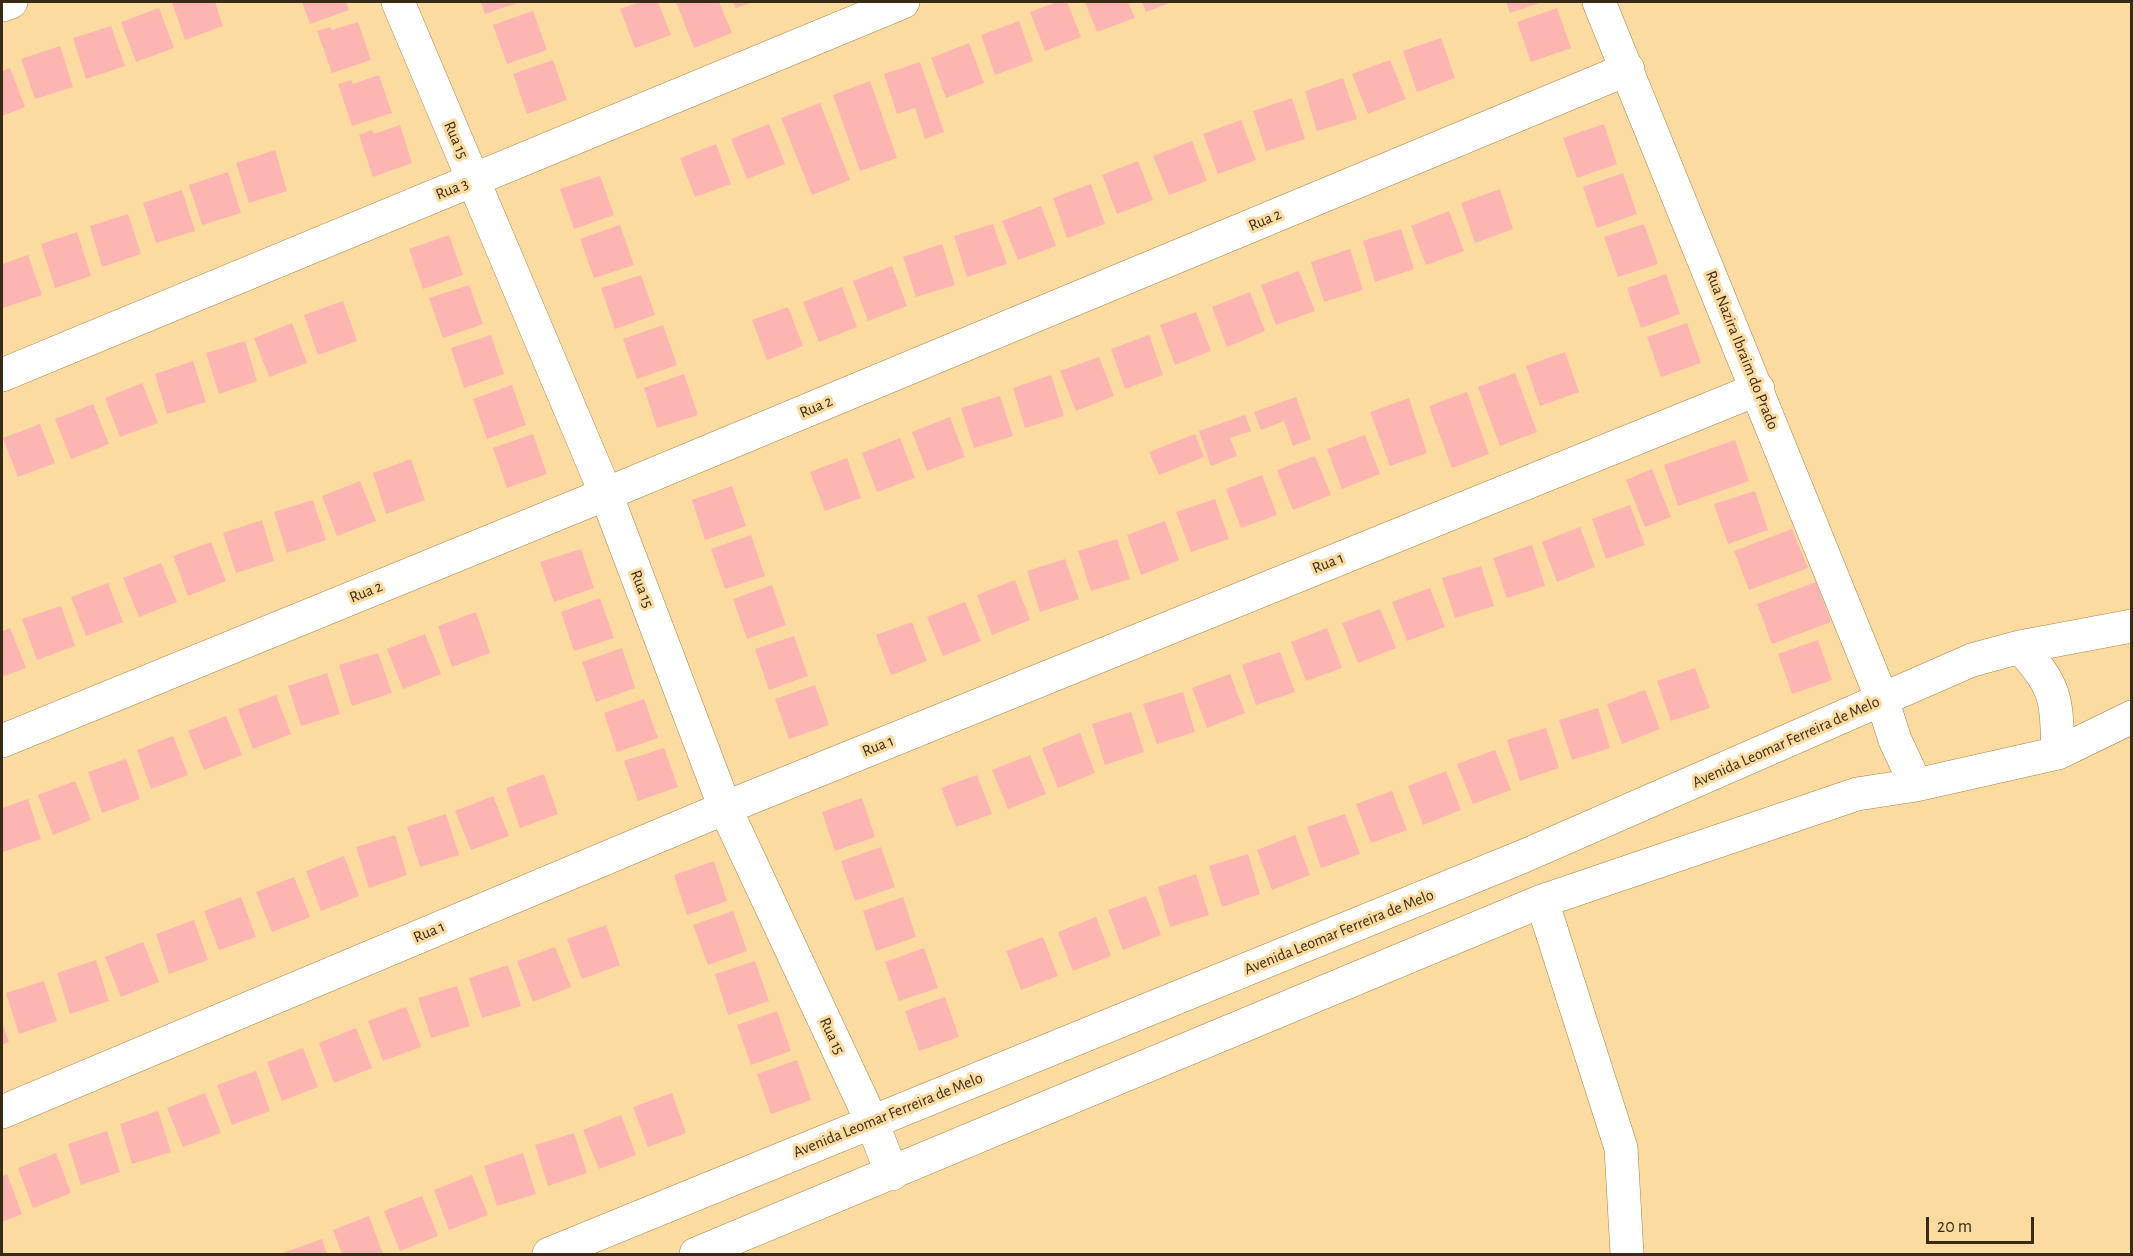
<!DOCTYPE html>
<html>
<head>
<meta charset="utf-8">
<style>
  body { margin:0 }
  #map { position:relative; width:2133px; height:1256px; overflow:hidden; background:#fbdba0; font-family:"Alegreya Sans",sans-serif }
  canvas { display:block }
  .frame { position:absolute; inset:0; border:3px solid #382b14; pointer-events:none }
  .scale { position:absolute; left:1926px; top:1217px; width:108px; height:27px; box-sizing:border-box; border:3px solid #382b14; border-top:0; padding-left:8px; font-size:18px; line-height:21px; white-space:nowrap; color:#382b14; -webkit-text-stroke:4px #fbdba0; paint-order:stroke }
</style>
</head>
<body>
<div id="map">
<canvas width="2133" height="1256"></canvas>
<div class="frame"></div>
<div class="scale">20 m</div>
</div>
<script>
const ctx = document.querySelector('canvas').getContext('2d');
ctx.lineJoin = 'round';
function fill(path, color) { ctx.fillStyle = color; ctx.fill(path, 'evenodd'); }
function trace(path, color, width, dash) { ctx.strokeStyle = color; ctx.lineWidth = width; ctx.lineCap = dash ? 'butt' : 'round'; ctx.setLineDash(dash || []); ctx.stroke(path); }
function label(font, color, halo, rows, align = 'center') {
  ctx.font = font + ' "Alegreya Sans",sans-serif'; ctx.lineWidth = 6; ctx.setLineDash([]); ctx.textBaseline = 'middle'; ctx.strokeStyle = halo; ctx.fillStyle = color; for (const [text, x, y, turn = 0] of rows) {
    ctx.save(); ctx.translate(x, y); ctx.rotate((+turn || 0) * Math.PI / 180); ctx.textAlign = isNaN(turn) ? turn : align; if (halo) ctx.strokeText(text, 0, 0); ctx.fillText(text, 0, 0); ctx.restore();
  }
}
fill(new Path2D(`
  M172 2H215L223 26 185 40Z
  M302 2H346L349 10 310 24Z
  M481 2H520L485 14Z
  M640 2H658L671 35 635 48 620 9Z
  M676 2H719L732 33 694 48Z
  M733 2H754L736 8Z
  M1057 2H1067L1081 37 1045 51 1030 12Z
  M1085 2H1128L1135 18 1097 32Z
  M1142 2H1172L1146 12Z
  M1506 2H1543L1510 13Z
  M159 8 174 48 136 62 121 22Z
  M1557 8 1571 48 1531 62 1517 22Z
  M533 11 547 50 507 64 493 25Z
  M1019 21 1033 61 995 75 981 35Z
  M358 22 371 60 332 73 317 31 330 27 332 30Z
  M111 26 125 66 86 79 73 38Z
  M1441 38 1455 78 1417 92 1403 51Z
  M969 43 984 83 946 98 931 58Z
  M60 46 73 87 35 99 21 59Z
  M553 60 567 100 527 114 513 74Z
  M1390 60 1406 99 1368 114 1352 74Z
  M920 62 944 132 925 139 915 108 897 114 884 74Z
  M10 68 25 107 2 116V71Z
  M379 75 392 113 352 126 338 84 351 80 353 84Z
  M1343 78 1357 119 1317 131 1305 91Z
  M870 81 897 158 860 171 833 95Z
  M1292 98 1305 139 1266 151 1253 111Z
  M820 103 850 180 812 195 781 118Z
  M1241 120 1256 160 1218 174 1203 134Z
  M769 124 785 164 747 179 731 139Z
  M1604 124 1617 164 1577 178 1563 138Z
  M400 125 412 163 373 177 359 135 372 130 374 134Z
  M1192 141 1207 181 1169 195 1153 156Z
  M716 144 731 184 695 197 680 158Z
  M275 150 287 191 249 203 236 163Z
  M1138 161 1153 200 1117 214 1102 175Z
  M228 172 241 213 202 225 189 185Z
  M1623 173 1637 214 1597 228 1583 187Z
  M600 176 614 215 574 229 560 189Z
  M1091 184 1105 224 1067 238 1053 198Z
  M1500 189 1513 229 1475 243 1461 203Z
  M182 190 195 231 156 243 143 203Z
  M1041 206 1056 246 1018 260 1002 221Z
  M1449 211 1464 251 1426 265 1411 226Z
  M128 214 141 254 102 267 90 226Z
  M993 224 1007 264 967 277 954 236Z
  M1644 224 1658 264 1618 277 1604 237Z
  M620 225 634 265 594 278 580 239Z
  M1401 229 1414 269 1375 282 1363 241Z
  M77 232 91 276 55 288 41 244Z
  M449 235 463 275 423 289 409 249Z
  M942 244 955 285 916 297 903 257Z
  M1350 249 1363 290 1324 302 1311 262Z
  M28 255 42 295 3 308 2 264Z
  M892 266 907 306 868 321 853 281Z
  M1299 271 1315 311 1276 325 1261 285Z
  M1666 274 1680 314 1641 328 1627 288Z
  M641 275 655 315 615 329 601 288Z
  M469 285 483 324 443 338 429 298Z
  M842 287 857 327 819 342 803 302Z
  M1250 292 1265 331 1227 347 1212 307Z
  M343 301 357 341 318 355 304 315Z
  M788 307 803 346 767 360 752 320Z
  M1196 312 1211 351 1175 365 1160 325Z
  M292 323 307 363 269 377 254 338Z
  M1687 323 1701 363 1661 377 1647 337Z
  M663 325 677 365 637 379 623 339Z
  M491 335 504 374 464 388 451 348Z
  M1149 335 1163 375 1125 389 1111 349Z
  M245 341 257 381 219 394 206 353Z
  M1565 352 1579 392 1540 406 1526 366Z
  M1099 357 1114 396 1076 411 1060 371Z
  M193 361 206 402 167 414 155 374Z
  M1515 373 1537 432 1500 446 1478 387Z
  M684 374 698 415 657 428 644 388Z
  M1051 375 1064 416 1025 428 1013 388Z
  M142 383 158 423 120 437 105 398Z
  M512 385 526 425 487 439 473 399Z
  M1467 392 1489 454 1452 468 1429 406Z
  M1000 396 1013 436 974 448 961 408Z
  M1296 397 1311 439 1293 446 1284 421 1261 430 1254 412Z
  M1409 398 1427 453 1390 466 1370 412Z
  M93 404 109 444 71 459 55 419Z
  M1245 415 1251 431 1230 438 1237 456 1211 466 1199 431Z
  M950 417 965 457 927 471 912 432Z
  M40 424 55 463 18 477 3 438Z
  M533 434 547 474 507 488 493 448Z
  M1195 434 1204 457 1159 475 1149 452Z
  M1365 435 1380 474 1342 489 1327 449Z
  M900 438 915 478 877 492 862 453Z
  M1735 440 1749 481 1678 506 1664 465Z
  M1315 456 1331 495 1293 510 1277 470Z
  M847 458 861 498 825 511 810 472Z
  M411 459 425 500 386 514 373 473Z
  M1652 469 1671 517 1645 527 1626 480Z
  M1262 475 1277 515 1241 528 1226 489Z
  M360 481 376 521 337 536 322 496Z
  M732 486 746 526 705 540 692 500Z
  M1755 491 1768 530 1728 544 1714 504Z
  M1215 499 1229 539 1191 552 1176 512Z
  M313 500 326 540 287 553 274 512Z
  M1630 505 1645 545 1606 559 1592 519Z
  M262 520 274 561 236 573 223 533Z
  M1165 521 1179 560 1141 575 1127 535Z
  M1580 527 1595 567 1557 582 1542 542Z
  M1792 529 1808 568 1749 590 1734 551Z
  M751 535 765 576 725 589 711 549Z
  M1117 539 1130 579 1091 591 1078 551Z
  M211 542 226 581 188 596 173 556Z
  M1532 545 1545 586 1507 598 1493 558Z
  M581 549 594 588 554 602 540 562Z
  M1065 559 1079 599 1040 612 1027 571Z
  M161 563 177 602 139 617 123 578Z
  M1481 566 1494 606 1455 618 1442 578Z
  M1015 580 1030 620 992 635 977 595Z
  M1816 582 1831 622 1772 644 1757 604Z
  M108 583 123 622 86 636 71 597Z
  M772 585 786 625 747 639 733 599Z
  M1430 588 1445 627 1407 641 1392 602Z
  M600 598 614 638 574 651 561 612Z
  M965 602 981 641 943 656 927 617Z
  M61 606 75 646 37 660 22 619Z
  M1380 609 1396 648 1358 663 1342 623Z
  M476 612 490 653 452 667 438 626Z
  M912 622 927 661 891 675 876 635Z
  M10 628 26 668 2 677V631Z
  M1327 628 1342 668 1306 681 1291 642Z
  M425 634 441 674 403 689 387 649Z
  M794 636 808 676 769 690 755 649Z
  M1818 640 1832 680 1792 694 1778 654Z
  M622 648 635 688 596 702 582 662Z
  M1280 652 1295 692 1256 705 1242 665Z
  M378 653 392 693 352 706 339 665Z
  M1695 668 1710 708 1671 721 1657 681Z
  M327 673 340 714 301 726 288 686Z
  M1230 674 1245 713 1207 728 1192 688Z
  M815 685 829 725 789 739 775 699Z
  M1645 690 1660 729 1622 744 1607 704Z
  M1183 692 1195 732 1157 744 1143 704Z
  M276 695 291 734 253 749 238 709Z
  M644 699 658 738 617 752 604 713Z
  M1598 708 1610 748 1572 760 1559 720Z
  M1131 712 1144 752 1105 765 1092 724Z
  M226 716 242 755 204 770 188 731Z
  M1546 728 1559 768 1520 781 1507 740Z
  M1080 733 1095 773 1058 788 1042 748Z
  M173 736 188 775 151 789 137 750Z
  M664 748 678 787 638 801 624 761Z
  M1495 750 1511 790 1473 804 1457 764Z
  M1030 755 1046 794 1008 809 992 770Z
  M126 759 140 799 102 813 88 772Z
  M1446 771 1461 810 1423 825 1408 786Z
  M544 774 558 814 520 828 506 788Z
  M977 775 992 814 956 827 941 788Z
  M75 781 91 820 53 835 38 795Z
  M1392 791 1407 830 1371 843 1356 804Z
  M493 796 509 836 471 850 455 811Z
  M862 798 875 837 835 851 822 812Z
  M28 799 41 839 3 852 2 808Z
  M446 814 459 855 420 867 407 827Z
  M1345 814 1360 854 1321 868 1307 827Z
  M395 835 407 875 369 888 356 847Z
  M1295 835 1310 875 1272 890 1257 850Z
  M881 847 895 887 855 901 841 861Z
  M1248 854 1260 894 1222 907 1209 866Z
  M344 856 359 896 321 911 306 871Z
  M714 861 727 901 687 915 674 875Z
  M1196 874 1209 915 1170 927 1158 887Z
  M294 877 310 917 272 932 256 892Z
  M1146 896 1161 935 1123 950 1108 910Z
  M241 897 256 937 219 950 204 911Z
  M903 897 916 937 876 951 863 911Z
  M733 911 747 951 708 965 693 925Z
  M1096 917 1111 956 1073 971 1058 932Z
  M194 920 208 960 169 974 156 934Z
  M606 925 620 965 582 979 567 939Z
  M1043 937 1058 976 1021 990 1006 951Z
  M143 942 159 982 121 997 105 957Z
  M555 947 571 987 533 1002 517 961Z
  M924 948 938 988 899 1001 885 962Z
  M96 960 109 1001 70 1014 57 973Z
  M755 961 769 1001 728 1015 715 974Z
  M508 965 521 1006 482 1018 469 978Z
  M44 981 57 1021 19 1034 6 993Z
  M457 986 470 1026 431 1038 418 998Z
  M945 997 959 1037 919 1051 905 1011Z
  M406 1007 421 1047 383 1061 368 1021Z
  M777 1011 791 1051 751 1065 737 1025Z
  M2 1023 9 1042 2 1045Z
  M356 1028 372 1068 334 1083 319 1043Z
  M303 1048 318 1087 282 1101 267 1062Z
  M797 1060 811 1100 771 1114 757 1074Z
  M256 1071 270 1111 232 1125 217 1085Z
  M205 1093 221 1133 183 1147 167 1108Z
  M672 1093 686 1133 648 1147 633 1107Z
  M158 1111 171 1152 132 1164 120 1124Z
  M621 1115 636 1155 599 1169 583 1130Z
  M107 1131 120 1172 81 1185 68 1144Z
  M574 1133 587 1173 548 1186 535 1145Z
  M56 1153 71 1193 33 1208 18 1168Z
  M523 1153 536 1194 497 1206 484 1166Z
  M7 1174 22 1214 2 1222V1176Z
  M472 1175 488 1215 449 1230 434 1190Z
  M422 1196 438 1236 400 1251 384 1211Z
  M369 1216 383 1254H342L333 1230Z
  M322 1239 327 1254H280Z`), '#fcb5b1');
const minor = new Path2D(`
  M398 2 606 494 725 808 872 1122 892 1174
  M1599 2 1882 699 1895 740 1916 785
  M2 5 11 2
  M2 375 903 2
  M2020 647C2058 688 2056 699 2058 753
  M2 741 606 494 1628 69
  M1542 901 1621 1148 1627 1254
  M2 1112 725 808 1758 389
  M549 1254 1524 856 1972 660 2020 647 2132 626
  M696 1254 1542 901 1857 794 1916 785 2058 753 2132 717`);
trace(minor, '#a0834a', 34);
trace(minor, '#fff', 33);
label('16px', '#382b14', '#fbdba0', [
  ["Rua 15",456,140,67],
  ["Rua 3",452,189,-22],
  ["Rua 2",1265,220,-23],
  ["Rua Nazira Ibraim do Prado",1742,350,68],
  ["Rua 2",816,407,-23],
  ["Rua 1",1328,563,-22],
  ["Rua 15",642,589,69],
  ["Rua 2",366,592,-22],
  ["Avenida Leomar Ferreira de Melo",1786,742,-24],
  ["Rua 1",878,746,-22],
  ["Rua 1",429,932,-23],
  ["Avenida Leomar Ferreira de Melo",1339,932,-22],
  ["Rua 15",832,1036,65],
  ["Avenida Leomar Ferreira de Melo",888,1115,-22]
]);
</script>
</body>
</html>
